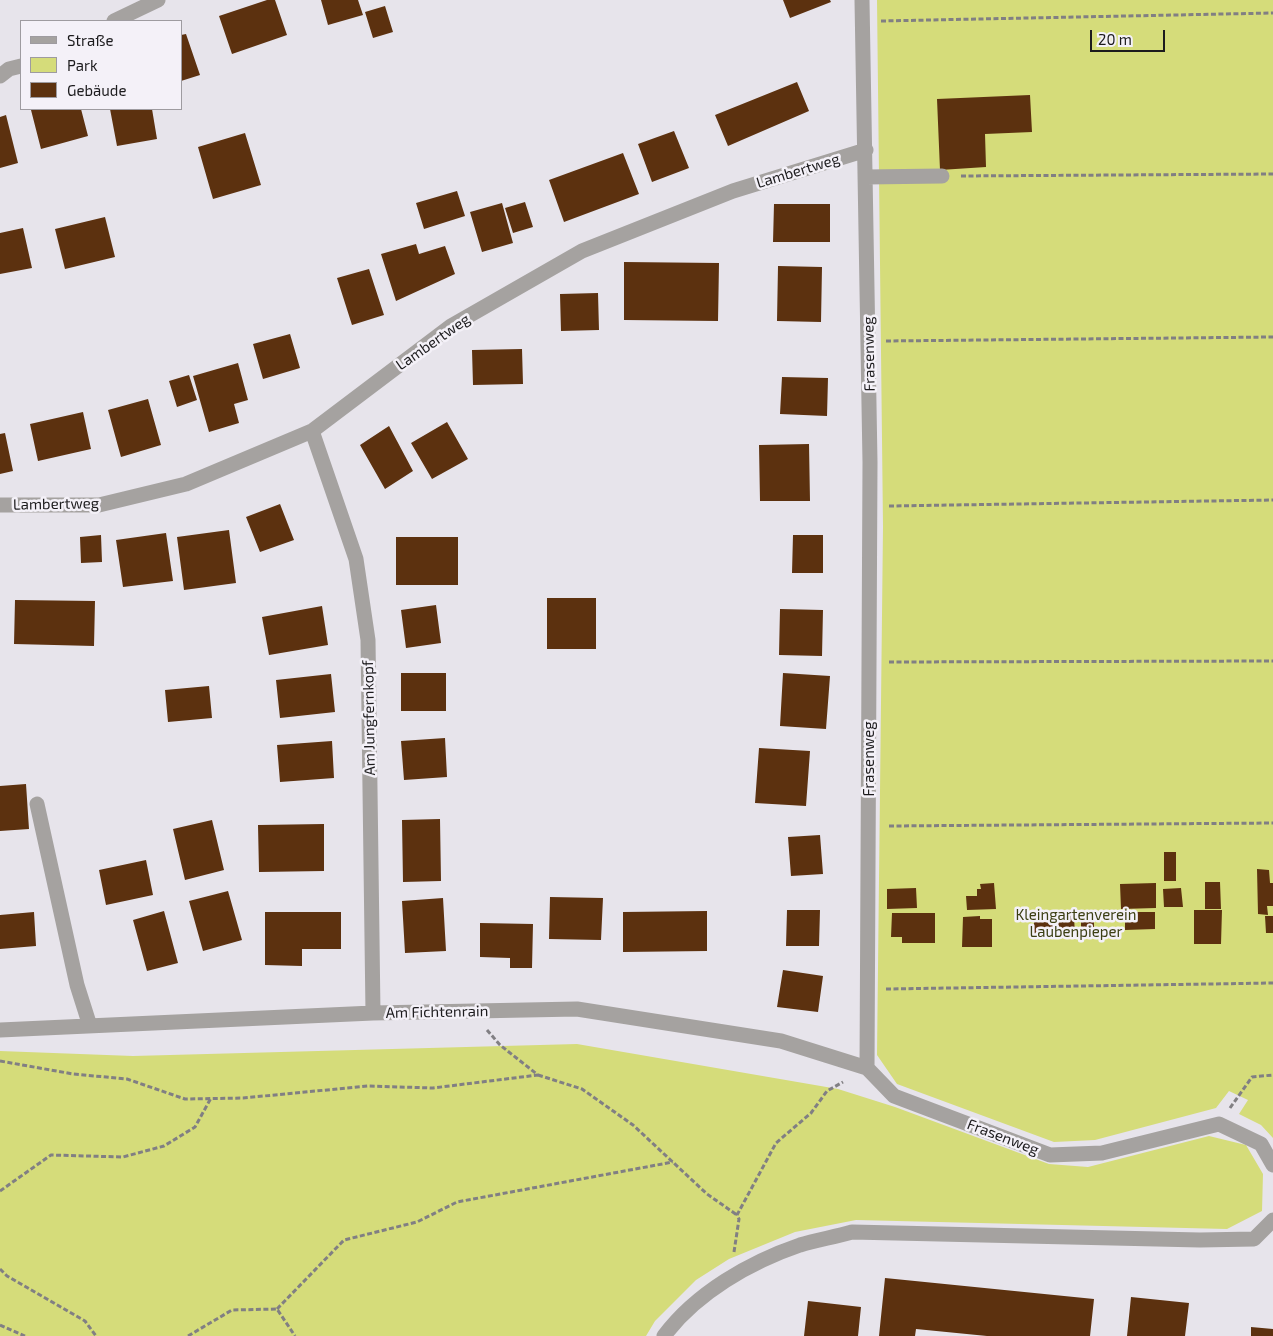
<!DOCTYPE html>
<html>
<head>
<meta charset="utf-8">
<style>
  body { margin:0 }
  #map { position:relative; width:1273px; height:1336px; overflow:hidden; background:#e7e4eb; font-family:"Exo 2",sans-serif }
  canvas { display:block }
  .legend { position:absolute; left:20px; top:20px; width:162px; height:90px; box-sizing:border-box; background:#f4f1f8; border:1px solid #9e9ba0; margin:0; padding:6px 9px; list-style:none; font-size:15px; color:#1c1b1d }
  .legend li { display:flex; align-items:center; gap:10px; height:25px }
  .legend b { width:25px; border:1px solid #9e9ba0 }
  .scale { position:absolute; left:1090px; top:30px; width:75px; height:22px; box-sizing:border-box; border:2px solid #1c1b1d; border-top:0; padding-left:6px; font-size:15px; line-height:18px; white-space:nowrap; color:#1c1b1d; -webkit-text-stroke:4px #f4f1f8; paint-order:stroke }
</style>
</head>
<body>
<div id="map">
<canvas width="1273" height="1336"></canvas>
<ul class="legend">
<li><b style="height:6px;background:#a5a2a0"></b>Straße</li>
<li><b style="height:14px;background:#d5dc7a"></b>Park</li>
<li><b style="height:14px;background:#5c310f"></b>Gebäude</li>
</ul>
<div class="scale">20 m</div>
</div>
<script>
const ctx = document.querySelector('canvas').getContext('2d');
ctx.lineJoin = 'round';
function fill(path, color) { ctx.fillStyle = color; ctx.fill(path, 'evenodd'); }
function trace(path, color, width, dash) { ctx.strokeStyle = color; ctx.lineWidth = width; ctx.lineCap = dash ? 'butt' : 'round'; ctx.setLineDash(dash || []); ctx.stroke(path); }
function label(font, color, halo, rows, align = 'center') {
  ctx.font = font + ' "Exo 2",sans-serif'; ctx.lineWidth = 5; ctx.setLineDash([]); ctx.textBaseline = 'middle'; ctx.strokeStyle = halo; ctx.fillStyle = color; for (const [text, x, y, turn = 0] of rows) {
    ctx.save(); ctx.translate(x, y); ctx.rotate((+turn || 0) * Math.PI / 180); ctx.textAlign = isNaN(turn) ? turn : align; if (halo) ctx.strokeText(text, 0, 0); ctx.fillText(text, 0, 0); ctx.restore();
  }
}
fill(new Path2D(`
  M877 0H1273V1138L1261 1125 1239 1114 1248 1100 1229 1091 1216 1108 1095 1140 1054 1142 897 1084 877 1055 883 527Z
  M577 1044 838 1089 895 1107 1049 1164 1088 1167 1209 1136 1246 1145 1263 1174 1262 1211 1227 1229 856 1220 795 1232 729 1259 696 1280 655 1321 646 1336H0V1051L133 1056Z`), '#d5dc7a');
fill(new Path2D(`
  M267 0H275L287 35 232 54 219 16Z
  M321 0H358L363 15 328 25Z
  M783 0H830L831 2 790 18Z
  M385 6 393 32 373 38 365 12Z
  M186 34 200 75 181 81V35Z
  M797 82 809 111 728 146 715 115Z
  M1030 95 1032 132 985 134 986 167 940 170 937 99Z
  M36 109H81L88 136 41 149 31 110Z
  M110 109H152L157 139 117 146Z
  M6 115 18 163 0 168V117Z
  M674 131 689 168 652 182 638 144Z
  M245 133 261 185 213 199 198 147Z
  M623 153 639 194 564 222 549 180Z
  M457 191 465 216 424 229 416 203Z
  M525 202 533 227 513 233 505 208Z
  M502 203 513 243 482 252 470 212Z
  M774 204H830V242H773Z
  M105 217 115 257 65 269 55 229Z
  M23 228 32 268 0 274V233Z
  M416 244 419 254 445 246 455 274 396 301 381 254Z
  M624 262 719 263 718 321 624 320Z
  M778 266 822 267 821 322 777 321Z
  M369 269 384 315 352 325 337 278Z
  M598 293 599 330 561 331 560 294Z
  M290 334 300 368 263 379 253 344Z
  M522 349 523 384 473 385 472 350Z
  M238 363 248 400 234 404 239 423 209 432 193 376Z
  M189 375 197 400 177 407 169 381Z
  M782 377 828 378 827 416 780 414Z
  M148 399 161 445 121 457 108 410Z
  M83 412 91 449 38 461 30 424Z
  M447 422 468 459 432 479 411 443Z
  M389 426 413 471 385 489 360 445Z
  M5 433 13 471 0 474V434Z
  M809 444 810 501H760L759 445Z
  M280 504 294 540 260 552 246 517Z
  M229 530 236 583 184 590 177 537Z
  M166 533 173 581 123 587 116 540Z
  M101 535 102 562 81 563 80 537Z
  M793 535H823V573H792Z
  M396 537H458V585H396Z
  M547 598H596V649H547Z
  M15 600 95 601 94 646 14 644Z
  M436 605 441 643 406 648 401 610Z
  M322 606 328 645 269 655 262 617Z
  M780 609 823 610 822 656 779 655Z
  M401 673H446V711H401Z
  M783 673 830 676 826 729 780 726Z
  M331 674 335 712 280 718 276 680Z
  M209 686 212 718 168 722 165 690Z
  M445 738 447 777 404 780 401 741Z
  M332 741 334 778 280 782 277 745Z
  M759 748 810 751 806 806 755 803Z
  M26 784 29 829 0 831V786Z
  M440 819 441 881 403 882 402 820Z
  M212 820 224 870 185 880 173 829Z
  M324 824V871L259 872 258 825Z
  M820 835 823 874 791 876 788 837Z
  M1164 852H1176V881H1164Z
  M146 860 153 895 106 905 99 870Z
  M1257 869 1269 870 1270 883H1273V906H1267L1268 915 1258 914Z
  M1205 882H1220L1221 909H1205Z
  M994 883 996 909 967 910 966 896H977V889H981L980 884Z
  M1156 883V908L1121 909 1120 884Z
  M916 888 917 908 887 909V889Z
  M1181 888 1183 907H1164L1163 889Z
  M228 891 242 940 203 951 189 901Z
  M550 897 603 898 601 940 549 939Z
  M443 898 446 951 405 953 402 901Z
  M787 910H820L819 946H786Z
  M1194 910H1222L1221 944H1194Z
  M164 911 178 963 147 971 133 920Z
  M707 911V951L623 952V912Z
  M34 912 36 946 0 949V915Z
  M265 912H341V949H302V966L265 965Z
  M1125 912H1155V929L1125 930Z
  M892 913H935V943H902V937H891Z
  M1064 913 1063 915 1074 916 1075 936 1034 937V914Z
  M980 916V919H992V947H962L963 917Z
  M1265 916H1273V933H1266Z
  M1081 920H1094V933H1081Z
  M480 923 533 924 532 968H510V958L480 957Z
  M783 970 823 976 818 1012 777 1007Z
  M885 1278 1094 1299 1090 1336H987L916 1329 915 1336H879Z
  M1131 1297 1189 1303 1185 1336H1127Z
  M808 1301 861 1307 858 1336H804Z
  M1251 1327 1273 1329V1336H1251Z`), '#5c310f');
trace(new Path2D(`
  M881 21 1273 13
  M961 176 1273 174
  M886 341 1273 337
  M889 506 1273 500
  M889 662 1273 661
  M889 826 1273 823
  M886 989 1273 983
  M0 1061 73 1074 127 1079 185 1099 243 1098 368 1086 433 1088 538 1075 500 1045 487 1030
  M538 1075 582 1089 633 1125 707 1194 737 1215
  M1230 1108 1252 1077 1273 1075
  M0 1191 51 1155 123 1157 164 1146 195 1127 211 1098
  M734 1252 739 1219 737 1215 776 1143 811 1113 827 1091 843 1082
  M0 1269 7 1276 85 1321 96 1336
  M277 1309 344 1240 417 1222 457 1202 673 1162
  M0 1325 25 1336
  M188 1336 232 1310 277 1309 295 1336`), '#817f83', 3, [5, 2.5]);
trace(new Path2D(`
  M862 0 870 462 867 1068 894 1096 1050 1155 1102 1153 1219 1124 1261 1144 1273 1165
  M114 21 158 0
  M0 76 9 69 21 66
  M866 177 942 176
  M312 431 356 559 368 640 373 1013
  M0 505H99L186 484 312 431 451 326 582 251 733 191 866 150
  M37 804 77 985 90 1026
  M0 1030 373 1013 577 1009 781 1041 867 1068
  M664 1336C696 1293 750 1262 800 1245 816 1240 835 1237 852 1232L1200 1240 1254 1239 1273 1220`), '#a5a2a0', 15);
label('15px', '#1c1b1d', '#f4f1f8', [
  ["Lambertweg",798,171,-17],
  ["Lambertweg",433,342,-35],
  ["Frasenweg",869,354,-91],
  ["Lambertweg",56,504,-1],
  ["Am Jungfernkopf",369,718,-91],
  ["Frasenweg",869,759,-90],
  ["Am Fichtenrain",437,1012,-1],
  ["Frasenweg",1003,1137,21]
]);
label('15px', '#3b3e12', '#f4f1f8', [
  ["Kleingartenverein",1076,915],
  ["Laubenpieper",1076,932]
]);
</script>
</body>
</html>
